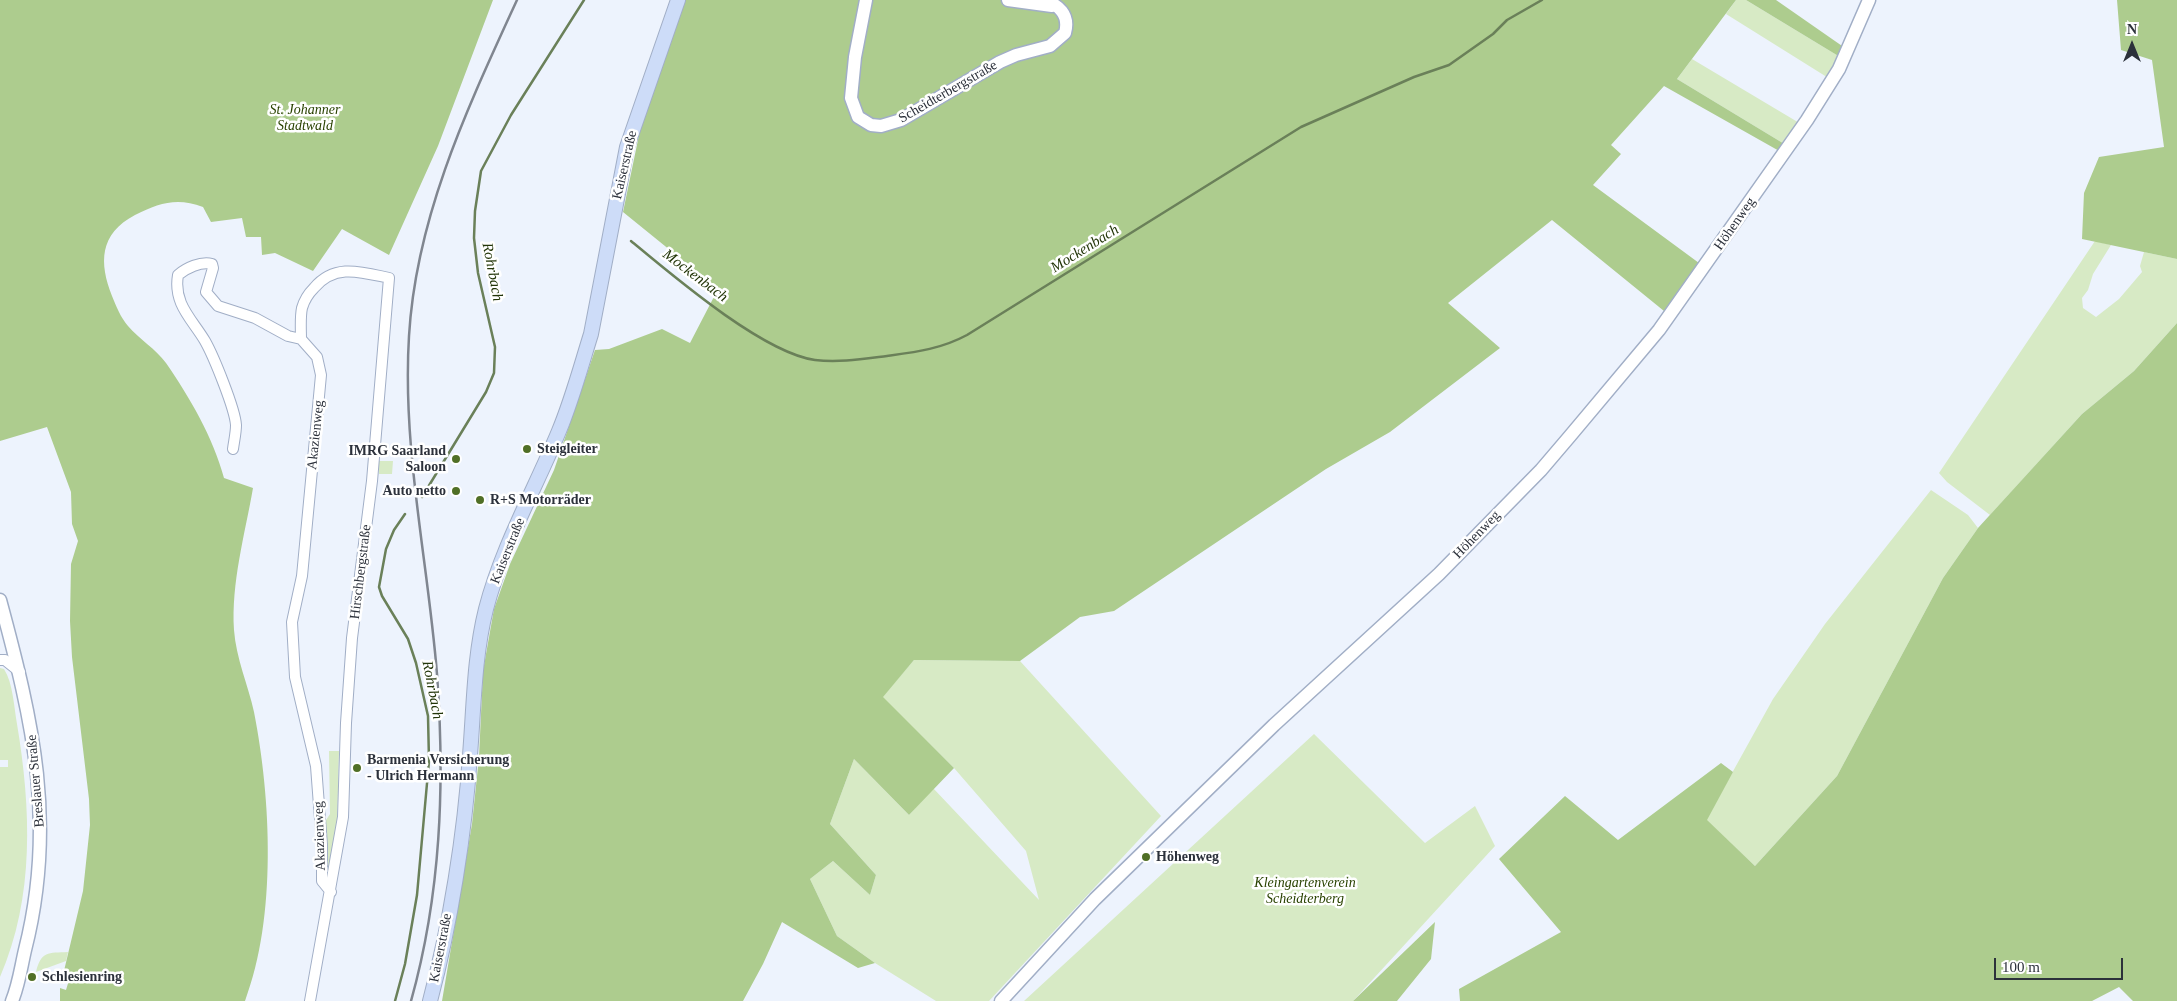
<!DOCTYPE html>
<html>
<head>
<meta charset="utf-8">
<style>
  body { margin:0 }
  #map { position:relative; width:2177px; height:1001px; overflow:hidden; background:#edf3fd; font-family:Georgia,serif }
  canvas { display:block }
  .north { position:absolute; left:2107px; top:20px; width:50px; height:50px; -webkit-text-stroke:4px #fff; paint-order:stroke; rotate:0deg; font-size:14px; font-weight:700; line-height:20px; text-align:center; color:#2c313b }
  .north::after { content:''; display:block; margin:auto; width:18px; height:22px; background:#2c313b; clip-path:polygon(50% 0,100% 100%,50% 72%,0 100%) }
  .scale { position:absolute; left:1994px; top:958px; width:129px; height:22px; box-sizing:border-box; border:2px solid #2c313b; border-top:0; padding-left:6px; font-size:15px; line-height:18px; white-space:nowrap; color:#2c313b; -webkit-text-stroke:4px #fff; paint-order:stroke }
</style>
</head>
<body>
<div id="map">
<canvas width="2177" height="1001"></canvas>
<div class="north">N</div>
<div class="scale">100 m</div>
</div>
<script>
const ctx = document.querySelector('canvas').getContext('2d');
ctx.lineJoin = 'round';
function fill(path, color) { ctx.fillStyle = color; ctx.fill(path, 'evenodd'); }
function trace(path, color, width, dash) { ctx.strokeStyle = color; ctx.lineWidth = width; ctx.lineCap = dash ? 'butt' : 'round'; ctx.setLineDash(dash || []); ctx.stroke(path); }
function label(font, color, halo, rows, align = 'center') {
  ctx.font = font + ' Georgia,serif'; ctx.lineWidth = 5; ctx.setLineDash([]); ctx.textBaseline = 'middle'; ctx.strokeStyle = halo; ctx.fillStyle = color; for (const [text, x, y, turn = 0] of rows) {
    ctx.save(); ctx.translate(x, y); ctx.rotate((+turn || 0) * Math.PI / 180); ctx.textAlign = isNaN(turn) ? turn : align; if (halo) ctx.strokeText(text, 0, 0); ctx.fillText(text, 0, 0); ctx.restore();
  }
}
fill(new Path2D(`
  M1736 0H1746L1840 57 1830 79 1726 14Z
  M1692 59 1801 124 1786 145 1677 79Z
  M2095 241 2111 245 2093 274 2088 290 2082 298 2083 308 2096 317 2119 299 2142 272 2140 266 2144 252 2177 259V323L2134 371 2082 414 1990 515 1947 482 1939 473Z
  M379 461H393L392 474H379Z
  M1931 490 1968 515 1978 528 1943 578 1837 776 1755 866 1706 820 1773 699 1825 624Z
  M914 660 1020 661 1161 816 989 1001H936L875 963 837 936 810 879 833 861 870 895 876 875 830 824 854 759 909 815 933 788 1039 900 1026 851 954 768 882 697Z
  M0 668 4 669C13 683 14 707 17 724 31 808 35 897 0 977V767H8V760H0Z
  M1314 734 1425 843 1475 806 1495 846 1353 1001H1024Z
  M329 751H339L337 827 327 877 326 820 330 814Z
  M68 952 66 961 36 972C41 951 48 953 68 952Z`), '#d7eac5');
fill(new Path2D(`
  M0 0H493L438 146 389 255 342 229 313 271 275 253 262 255 261 237H246L242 218 211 222 203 207C177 197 159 203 135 215 99 234 99 263 112 296 116 306 121 318 128 326 139 339 156 349 166 363 190 398 213 437 224 478L253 488C245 534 231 583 234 630 236 658 248 685 254 712 271 798 277 917 245 1001H60V988L66 990 70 977 63 975 83 891 90 825 89 799 72 657 70 621 71 564 78 541 72 524 71 492 47 427 0 441Z
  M683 0H1736L1677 79 1786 145 1781 152 1664 86 1611 145 1621 154 1593 185 1699 263 1664 311 1552 220 1448 303 1500 348 1390 432 1326 469 1114 611 1080 617 1020 661 914 660 883 697 954 768 909 815 854 759 830 824 876 875 870 895 833 861 810 879 837 936 875 963 858 968 782 922 763 964 743 1001H442L472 824 479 757 483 671 494 609 510 564 554 470 595 350 609 349 662 329 690 343 718 289 623 212 644 111Z
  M1746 0H1776L1845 48 1840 57Z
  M2117 0H2177V259L2082 239 2084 193 2099 157 2164 147 2152 60 2121 50Z
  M2177 323V1001H2133L2119 987 2092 1001H1460L1459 989 1561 932 1499 859 1565 796 1618 840 1721 763 1733 772 1707 820 1755 866 1837 776 1943 578 1978 528 2082 414 2134 371Z
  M1435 922 1431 959 1397 1001H1353Z`), '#adcc8e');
trace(new Path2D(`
  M631 241C672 275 763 353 815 360 838 363 863 359 887 356 916 352 941 349 967 335L1301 127 1414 77 1449 65 1493 34 1507 20 1542 0
  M422 497 486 392 494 373 495 347 478 273 474 238 475 211 481 171 511 115 584 0
  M395 1001 405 964 417 895 429 761 428 716 416 663 408 639 382 596 379 587 386 549 394 530 405 514`), '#6a8059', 2.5);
const minor = new Path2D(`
  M301 339C301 330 300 317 302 308 304 301 309 293 314 288 335 263 361 272 389 278L372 481 352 638 346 723 343 817 310 1001
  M233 449C234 441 236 433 236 425 235 409 214 357 205 341 192 319 173 304 178 275 186 268 201 261 212 264L213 268 206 292 218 306 255 318 288 336 301 339 317 357 321 375 302 576 292 622 295 677 316 766 322 845V881L331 892
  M0 660H5L20 672`);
const tertiary = new Path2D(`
  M866 0 855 57 851 98 858 117 871 125 881 126 901 120 1000 62 1016 55 1050 46 1065 33C1070 15 1059 4 1042 0
  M1008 0 1052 6
  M0 600C33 722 57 824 25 950 21 967 19 984 12 1001
  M1001 1001 1095 899 1274 725 1439 574 1541 470 1570 436 1659 330 1807 120 1839 69 1869 0`);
const secondary = new Path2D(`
  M430 1001C450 926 465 833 470 755 474 706 474 657 486 609 502 547 535 489 559 431 572 400 581 366 591 334L627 147 678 0`);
trace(minor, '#a1aec6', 12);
trace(tertiary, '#a1aec6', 15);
trace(secondary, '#a1aec6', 16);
trace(minor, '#fff', 10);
trace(tertiary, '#fff', 12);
trace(secondary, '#cddcf8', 14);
trace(new Path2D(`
  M411 1001C441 894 445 785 437 674 428 561 402 450 409 336 416 216 468 107 517 0`), '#808690', 2.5);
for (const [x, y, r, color] of [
  [527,449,5,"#506f26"],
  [456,459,5,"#506f26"],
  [456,491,5,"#506f26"],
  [480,500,5,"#506f26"],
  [357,768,5,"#506f26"],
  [1146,857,5,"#506f26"],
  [32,977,5,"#506f26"]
]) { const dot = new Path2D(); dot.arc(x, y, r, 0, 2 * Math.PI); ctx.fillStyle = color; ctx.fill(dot); trace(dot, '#fff', 2); }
label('14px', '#2c313b', '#fff', [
  ["Scheidterbergstraße",948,92,-30],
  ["Kaiserstraße",625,165,-77],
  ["Höhenweg",1735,224,-55],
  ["Akazienweg",316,435,-84],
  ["Höhenweg",1477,535,-46],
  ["Kaiserstraße",508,551,-68],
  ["Hirschbergstraße",361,572,-83],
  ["Breslauer Straße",36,781,-95],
  ["Akazienweg",320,836,-92],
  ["Kaiserstraße",441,948,-79]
]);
label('italic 14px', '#294200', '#fff', [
  ["St. Johanner",305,110],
  ["Stadtwald",305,126],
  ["Kleingartenverein",1305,883],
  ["Scheidterberg",1305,899]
]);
label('bold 14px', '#2c313b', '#fff', [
  ["Steigleiter",537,449],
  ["IMRG Saarland",446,451,"right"],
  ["Saloon",446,467,"right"],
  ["Auto netto",446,491,"right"],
  ["R+S Motorräder",490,500],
  ["Barmenia Versicherung",367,760],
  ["- Ulrich Hermann",367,776],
  ["Höhenweg",1156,857],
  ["Schlesienring",42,977]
], 'left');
label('italic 15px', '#233609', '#fff', [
  ["Mockenbach",1085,249,-32],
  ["Rohrbach",492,272,79],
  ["Mockenbach",695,276,37],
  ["Rohrbach",432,690,79]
]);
</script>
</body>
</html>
